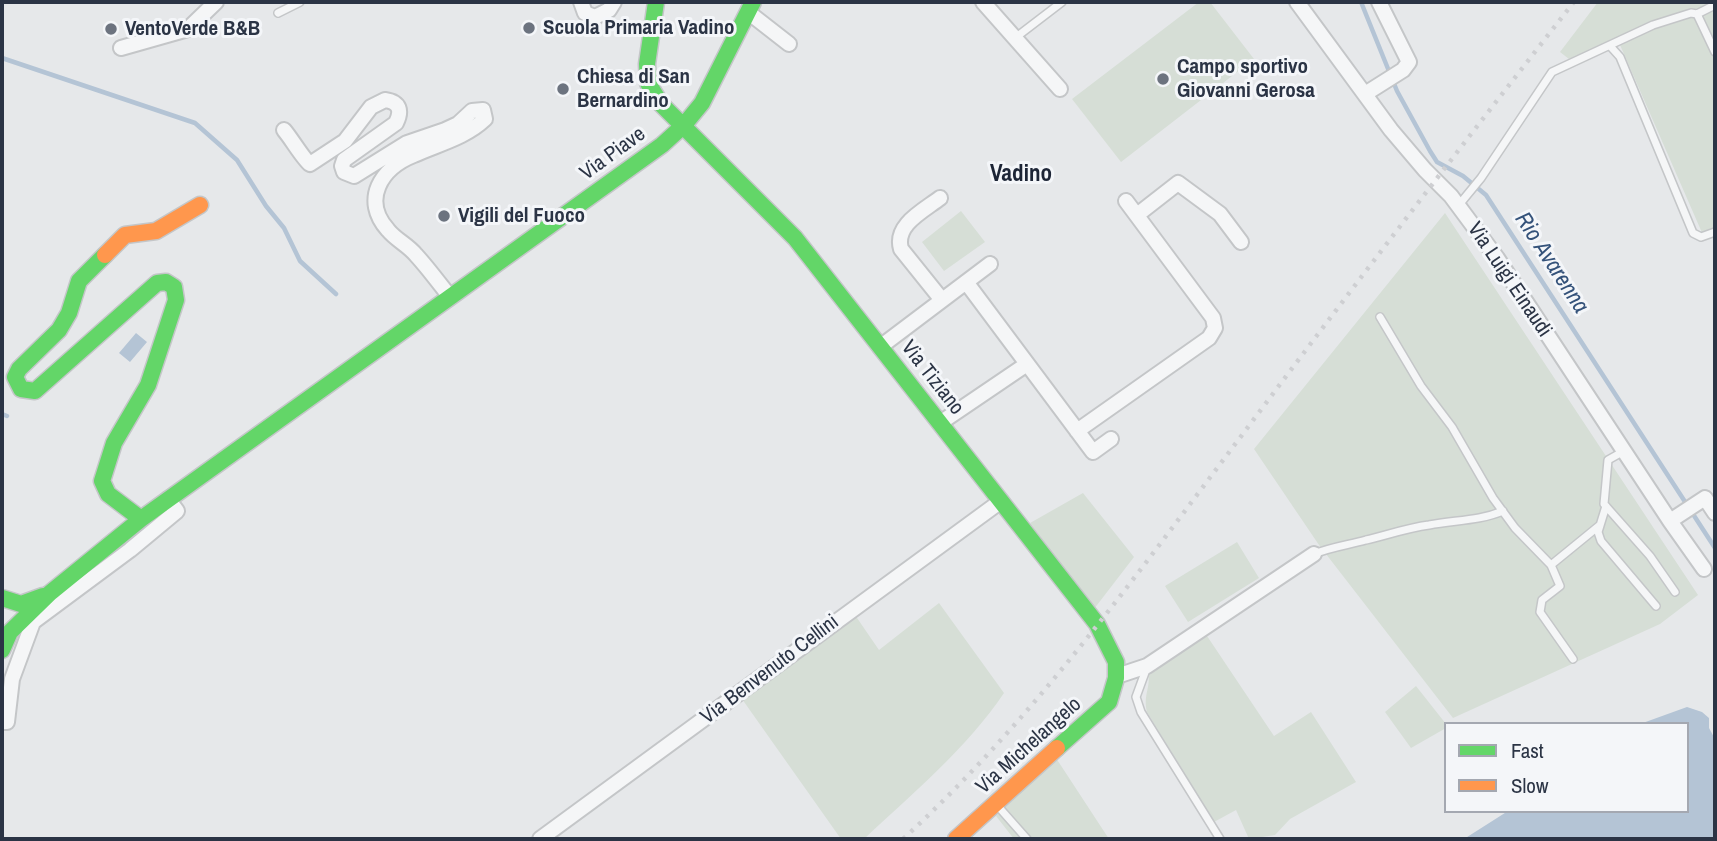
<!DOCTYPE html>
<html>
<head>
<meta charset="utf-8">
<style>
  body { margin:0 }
  #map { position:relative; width:1717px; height:841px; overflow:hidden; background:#e6e8ea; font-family:"Archivo Narrow",sans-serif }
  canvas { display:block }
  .frame { position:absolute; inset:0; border:4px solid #2b3445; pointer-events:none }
  .legend { position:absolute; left:1444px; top:722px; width:245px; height:91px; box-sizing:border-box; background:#f4f6f9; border:2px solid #a4a8b1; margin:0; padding:9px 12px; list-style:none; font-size:21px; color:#2b3445 }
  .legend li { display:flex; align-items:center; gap:14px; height:35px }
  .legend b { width:35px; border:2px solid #a4a8b1 }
</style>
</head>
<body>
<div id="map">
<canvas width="1717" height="841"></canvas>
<div class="frame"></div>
<ul class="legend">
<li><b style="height:9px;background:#63d668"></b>Fast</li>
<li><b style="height:9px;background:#ff974d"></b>Slow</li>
</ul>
</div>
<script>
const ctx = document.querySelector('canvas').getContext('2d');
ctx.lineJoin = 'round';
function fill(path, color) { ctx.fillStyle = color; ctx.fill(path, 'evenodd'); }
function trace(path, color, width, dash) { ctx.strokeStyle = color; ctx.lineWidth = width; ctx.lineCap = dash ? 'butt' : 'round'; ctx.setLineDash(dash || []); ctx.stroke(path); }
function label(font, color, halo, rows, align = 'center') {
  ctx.font = font + ' "Archivo Narrow",sans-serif'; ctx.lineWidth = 6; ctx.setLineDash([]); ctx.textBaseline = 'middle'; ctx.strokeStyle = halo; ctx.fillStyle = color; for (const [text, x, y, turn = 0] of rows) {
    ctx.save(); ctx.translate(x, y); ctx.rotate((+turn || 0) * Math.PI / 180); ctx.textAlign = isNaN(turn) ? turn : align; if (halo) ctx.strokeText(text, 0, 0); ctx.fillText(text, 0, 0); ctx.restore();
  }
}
fill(new Path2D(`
  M1199 2H1210L1254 59 1121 162 1072 99Z
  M1598 2H1715V227L1703 235 1617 38 1569 59 1560 52Z
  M961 211 985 242 944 271 922 242Z
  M1445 213 1698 595 1660 624 1453 718 1319 545 1254 449Z
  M1083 493 1134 557 1094 609 1030 523Z
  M1237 542 1259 578 1188 622 1165 586Z
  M939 603 1004 693C967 748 912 794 864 839H841L742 699 847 623 855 615 879 650Z
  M1205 633 1274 736 1311 712 1356 782 1290 819 1275 835 1249 839 1236 810 1214 822 1147 712C1143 694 1151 688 1148 673Z
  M1416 686 1446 724V728L1411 748 1385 712Z
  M1056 758 1109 839H1014L996 816Z`), '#d6ded6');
fill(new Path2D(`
  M136 333 147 342 130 362 119 353Z
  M1687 707 1702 712 1709 718V728L1715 739V839H1464L1508 811H1687V724H1640Z`), '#b4c4d5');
trace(new Path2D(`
  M1361 2 1397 91 1430 151 1437 162 1463 176 1486 195 1715 548
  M2 58 195 123 237 160 266 206 284 228 300 261 336 294
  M2 414 7 416`), '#b4c4d5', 4.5);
const lane = new Path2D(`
  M278 13 300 2
  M1697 14 1715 52
  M1015 38 1062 2
  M1611 47 1620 57 1693 233 1701 237 1715 232
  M1458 206 1481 178 1552 72 1653 25 1691 13 1697 14 1715 5
  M1380 317 1421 386 1452 427 1493 498 1515 528 1551 565 1600 525
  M1624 451 1608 460 1604 504 1650 556 1675 592
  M1606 506 1598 532 1601 541 1656 606
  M1314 554C1331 547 1348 545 1366 540 1387 535 1407 528 1429 525 1454 520 1479 521 1503 511
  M1551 565 1560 586 1542 600 1540 612 1573 659
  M1147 667 1136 697 1141 712 1220 839
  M996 804 1027 839`);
const street = new Path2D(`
  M581 2 585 13 595 17 609 10 614 2
  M983 2 1060 89
  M1297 2 1391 130 1425 170 1451 196 1497 258 1670 521 1705 498 1715 513
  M748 12 789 44
  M121 48 188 29 216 2
  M1365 94 1403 70 1409 62 1379 2
  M284 130C291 138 304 160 310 164L345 141 371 107 385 100C400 102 402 111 396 123L344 160 342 166 344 172 354 176 407 143 445 130 458 124 472 111 483 110 485 119C465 138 438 144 414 155 381 168 361 200 388 230 396 240 408 245 416 255 428 268 439 283 450 297
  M940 198C923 211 894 225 901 249L942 300
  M1137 215 1178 183 1220 214 1241 242
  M966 282 1093 452 1111 439
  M880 347 990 264
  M940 423 1027 364
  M1077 431 1209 338 1215 328 1213 318 1126 201
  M1670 521 1704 569
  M1117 676 1147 666 1314 554
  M2 722H7L12 679 33 622 130 550 177 511 168 499
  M540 839 1001 501`);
const fast = new Path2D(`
  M656 2 647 64 648 83 661 104 795 238 1097 624 1116 662V678L1109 702 1057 748
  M105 255 79 281 69 313 59 330 19 369 15 377 21 389 35 391 157 283 166 282 174 287 176 300 148 385 114 443 102 481 108 494 141 519
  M2 598 21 604 43 596
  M2 650 10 632 50 593 141 519 662 145 684 125 702 103 753 2`);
const slow = new Path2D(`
  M105 255 125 235 156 231 200 205
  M956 839 1057 748`);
trace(lane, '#c4c6c8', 10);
trace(street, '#c4c6c8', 18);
trace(fast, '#c4c6c8', 19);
trace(slow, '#c4c6c8', 19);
trace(lane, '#f5f6f7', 7);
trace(street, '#f5f6f7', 14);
trace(fast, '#63d668', 16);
trace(slow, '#ff974d', 16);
trace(new Path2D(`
  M903 839C1032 721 1134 578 1239 439 1349 292 1461 146 1574 2`), '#cecfd2', 4.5, [3.5, 7]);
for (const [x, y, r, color] of [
  [529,28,7,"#6c737f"],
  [111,29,7,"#6c737f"],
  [1163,79,7,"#6c737f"],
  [563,89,7,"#6c737f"],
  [444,216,7,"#6c737f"]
]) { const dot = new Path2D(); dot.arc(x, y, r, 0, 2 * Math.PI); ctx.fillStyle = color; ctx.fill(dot); trace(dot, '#f4f6f9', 2.5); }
label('bold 21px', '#2b3445', '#f4f6f9', [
  ["Scuola Primaria Vadino",543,28],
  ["VentoVerde B&B",125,29],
  ["Campo sportivo",1177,67],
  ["Giovanni Gerosa",1177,91],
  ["Chiesa di San",577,77],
  ["Bernardino",577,101],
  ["Vigili del Fuoco",458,216]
], 'left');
label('21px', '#2b3445', '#f4f6f9', [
  ["Via Piave",613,154,-36],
  ["Via Luigi Einaudi",1509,280,56],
  ["Via Tiziano",932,378,52],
  ["Via Benvenuto Cellini",770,670,-37],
  ["Via Michelangelo",1029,746,-42]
]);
label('bold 23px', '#1d2536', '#f4f6f9', [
  ["Vadino",1021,175]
]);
label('italic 23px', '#34527a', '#f4f6f9', [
  ["Rio Avarenna",1551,263,57]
]);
</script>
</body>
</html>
